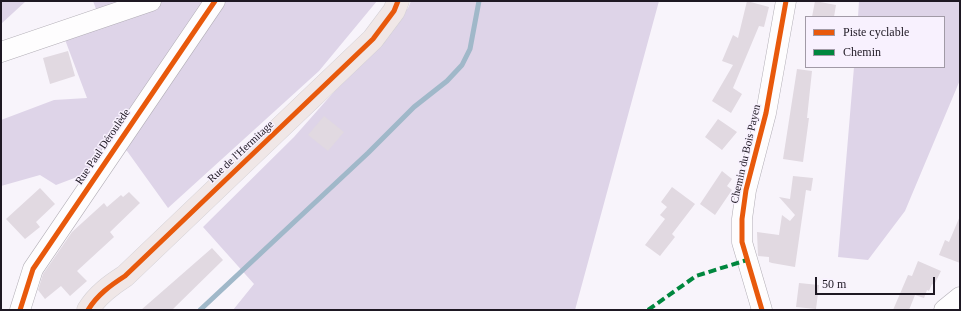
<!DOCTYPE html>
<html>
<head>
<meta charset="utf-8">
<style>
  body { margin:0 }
  #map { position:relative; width:961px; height:311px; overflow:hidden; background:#f8f4fb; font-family:Georgia,serif }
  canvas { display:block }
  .frame { position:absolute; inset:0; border:2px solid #1e1823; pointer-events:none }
  .legend { position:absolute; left:805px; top:16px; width:140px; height:52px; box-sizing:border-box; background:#f8f1fe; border:1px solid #a19aa6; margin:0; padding:5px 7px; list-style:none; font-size:12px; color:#1e1823 }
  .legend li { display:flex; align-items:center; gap:8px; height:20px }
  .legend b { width:20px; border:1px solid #a19aa6 }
  .scale { position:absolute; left:815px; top:277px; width:120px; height:18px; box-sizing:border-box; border:2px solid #1e1823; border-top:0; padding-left:5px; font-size:12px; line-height:14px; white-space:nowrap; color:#1e1823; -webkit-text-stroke:3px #f8f1fe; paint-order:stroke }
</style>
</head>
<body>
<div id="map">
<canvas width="961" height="311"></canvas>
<div class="frame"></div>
<ul class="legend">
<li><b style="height:5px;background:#e8590c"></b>Piste cyclable</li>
<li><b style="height:5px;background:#00873e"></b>Chemin</li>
</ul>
<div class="scale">50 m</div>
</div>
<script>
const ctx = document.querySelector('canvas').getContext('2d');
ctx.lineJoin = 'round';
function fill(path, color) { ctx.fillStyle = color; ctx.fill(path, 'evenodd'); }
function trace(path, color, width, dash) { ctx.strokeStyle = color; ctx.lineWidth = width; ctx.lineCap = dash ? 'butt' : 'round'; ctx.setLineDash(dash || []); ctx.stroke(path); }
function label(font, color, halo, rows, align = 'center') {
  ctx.font = font + ' Georgia,serif'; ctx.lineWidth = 3; ctx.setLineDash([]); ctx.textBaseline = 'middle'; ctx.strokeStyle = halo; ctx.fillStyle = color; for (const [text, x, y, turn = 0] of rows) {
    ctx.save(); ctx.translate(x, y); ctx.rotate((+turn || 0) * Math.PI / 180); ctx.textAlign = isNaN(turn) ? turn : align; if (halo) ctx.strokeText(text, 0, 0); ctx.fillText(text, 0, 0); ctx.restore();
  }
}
fill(new Path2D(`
  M1 1H26L1 24Z
  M93 1H377L319 71 168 208 127 151 113 141 85 174 56 185 40 175 1 186V120L54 100 87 98 64 37 102 25Z
  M411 1H659L575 310H233L254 284 203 227 294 137 408 8Z
  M859 1H960V80L905 211 868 260 838 257 854 67H944V17H858Z`), '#ded4e8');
trace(new Path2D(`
  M200 310 368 153 414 107 447 81 462 65 470 49 479 1`), '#a0b8c9', 5);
fill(new Path2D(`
  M747 1 769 7 764 27 759 26 733 88 742 94 731 113 712 101 733 65 722 61 733 35 738 38Z
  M815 1 836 5 834 17H812Z
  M68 51 75 76 50 84 43 58Z
  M797 69 812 71 807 118H809L803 162 783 159Z
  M324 116 344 132 328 151 308 135Z
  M718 119 737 132 722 150 705 137Z
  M722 171 732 179 727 186 732 190 715 215 700 204Z
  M793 176 813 178 811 191 806 190 795 267 772 263 769 262V257L758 256 757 232 779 235 782 215 790 221 795 215 779 197 790 199Z
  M672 187 695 204 672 234 675 237 660 256 645 245 665 219 660 215 667 207 661 202Z
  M40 188 55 204 36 222 40 227 25 239 6 219Z
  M129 192 140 203 110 232 114 237 77 271 87 281 70 296 61 286 45 299 38 290 43 274 72 232 104 203 107 207 121 195 123 197Z
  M960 216V263L939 255 945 240 949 242Z
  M212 248 223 260 172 310H141Z
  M918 261 941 271 934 285 932 284 929 291 927 290 924 298 915 295 909 310H893L908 275 912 276Z
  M799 283 819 285 816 309 796 307Z`), '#e1d9e1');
const minor = new Path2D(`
  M1 52 151 1
  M20 310 33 269 215 1
  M762 310 742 242V219L746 190 766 113 786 1
  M944 310 960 297`);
const major = new Path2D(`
  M88 310C97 295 111 285 125 276L373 39 394 11 398 1`);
trace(minor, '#b2aeb6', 21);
trace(major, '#d4d1d6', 23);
trace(minor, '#fefdfe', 20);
trace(major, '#f0e7e7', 22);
trace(new Path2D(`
  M648 310 696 276 747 260`), '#00873e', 4, [8, 4]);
trace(new Path2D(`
  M20 310 33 269 215 1
  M88 310C97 295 111 285 125 276L373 39 394 11 398 1
  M762 310 742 242V219L746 190 766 113 786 1`), '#e8590c', 5);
label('11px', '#1e1823', '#f8f1fe', [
  ["Rue Paul Déroulède",103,147,-56],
  ["Rue de l'Hermitage",241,152,-43],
  ["Chemin du Bois Payen",746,154,-77]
]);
</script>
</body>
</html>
